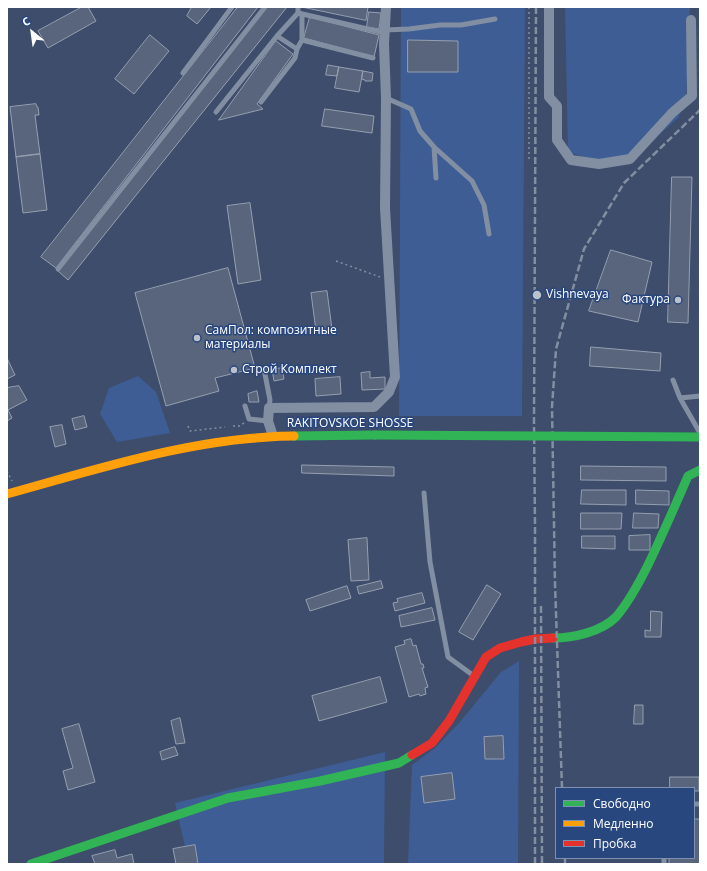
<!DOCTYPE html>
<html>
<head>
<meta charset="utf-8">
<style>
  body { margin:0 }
  #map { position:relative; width:707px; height:871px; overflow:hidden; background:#3d4d6b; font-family:"Open Sans",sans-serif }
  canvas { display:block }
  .frame { position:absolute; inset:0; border:8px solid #fff; pointer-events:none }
  .legend { position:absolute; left:555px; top:787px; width:140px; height:72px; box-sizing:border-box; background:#29477f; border:1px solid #7f91b2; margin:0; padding:5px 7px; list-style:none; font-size:12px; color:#fff }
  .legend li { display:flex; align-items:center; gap:8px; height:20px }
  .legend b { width:20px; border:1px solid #7f91b2 }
  .north { position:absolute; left:12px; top:12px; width:40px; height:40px; -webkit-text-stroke:3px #29477f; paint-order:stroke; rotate:331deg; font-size:11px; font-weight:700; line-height:16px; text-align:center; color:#fff }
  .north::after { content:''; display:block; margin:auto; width:14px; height:18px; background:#fff; clip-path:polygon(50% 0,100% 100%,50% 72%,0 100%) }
</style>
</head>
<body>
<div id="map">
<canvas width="707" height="871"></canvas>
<div class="frame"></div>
<ul class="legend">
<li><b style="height:5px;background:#30b455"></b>Свободно</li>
<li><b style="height:5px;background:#ff9f0a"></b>Медленно</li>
<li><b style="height:5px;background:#e5322d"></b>Пробка</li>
</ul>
<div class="north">С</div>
</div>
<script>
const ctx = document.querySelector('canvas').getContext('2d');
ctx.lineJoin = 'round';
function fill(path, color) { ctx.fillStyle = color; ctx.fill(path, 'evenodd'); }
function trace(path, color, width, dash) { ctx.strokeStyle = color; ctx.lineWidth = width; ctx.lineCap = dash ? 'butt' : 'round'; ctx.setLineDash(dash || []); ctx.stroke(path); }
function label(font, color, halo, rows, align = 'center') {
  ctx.font = font + ' "Open Sans",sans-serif'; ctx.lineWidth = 3; ctx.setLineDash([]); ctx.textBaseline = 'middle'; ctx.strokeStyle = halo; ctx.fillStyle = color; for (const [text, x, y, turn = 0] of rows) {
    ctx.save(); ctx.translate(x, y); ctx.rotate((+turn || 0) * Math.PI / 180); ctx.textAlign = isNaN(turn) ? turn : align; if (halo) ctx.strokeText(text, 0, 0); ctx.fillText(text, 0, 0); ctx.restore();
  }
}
fill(new Path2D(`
  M401 7H525L522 416H399Z
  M565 7H690L686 99 678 118 638 154 599 162 568 152Z
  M138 376 156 392 170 433 117 442 100 414 109 388Z
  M519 661 518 864H408L412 765 435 748 459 723 501 672Z
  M385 752 384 864H189L175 803Z`), '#3e5d95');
const building = new Path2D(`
  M82 7H88L96 21 48 48 38 31Z
  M192 7H211L197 24 187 16Z
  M238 7H258L56 268 41 257Z
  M267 7H287L68 280 58 271Z
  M302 7H368L366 20Z
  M369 12 381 13 379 29 367 27Z
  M310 17 379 35 374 57 304 38Z
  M150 35 169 51 134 94 115 79Z
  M408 40 458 41V72H408Z
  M276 41 293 54 257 104 263 109 219 120Z
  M328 65 339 67 337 76 326 75Z
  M339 67 363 71 359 92 335 88Z
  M363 71 373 73 372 81H365V80L362 79Z
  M36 104 37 107H38L39 115H35L40 154 16 157 10 107Z
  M325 109 374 116 372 133 322 126Z
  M40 154 47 210 23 213 16 157Z
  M672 177H692L688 323 668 322Z
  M250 203 261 280 238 284 227 206Z
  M611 250 652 262 638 322 589 311Z
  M228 268 255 368 215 378 219 391 166 406 135 293Z
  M327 291 332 329 316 331 311 293Z
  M591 347 661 353 660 371 590 366Z
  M7 358 15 375 7 379Z
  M282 368 284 379 274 381 272 370Z
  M370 372V378L385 377V389L362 390 361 373Z
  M340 377 341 394 316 396 315 379Z
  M19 386 27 400 8 410 12 418 7 421V388Z
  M257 391 259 402H249L248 394Z
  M84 416 87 427 75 430 72 419Z
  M62 425 66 444 55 447 50 427Z
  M302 465 394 467V476L302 473Z
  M581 466 666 467V481L581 480Z
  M582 490H626V505L581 504Z
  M636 490 669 491V505L636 504Z
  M581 513H622L621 529H581Z
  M634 513 659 514 658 528H633Z
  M650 535V550H629V536Z
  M582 536H615V549L582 548Z
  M367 538 369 580 351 581 348 540Z
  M381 581 383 588 359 594 357 587Z
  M487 585 501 594 473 640 459 632Z
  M347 586 351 598 310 611 306 600Z
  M422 593 425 603 395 611 393 603 398 602 397 599Z
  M432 608 435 620 401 627 399 616Z
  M651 611 662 612 661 637H645V630L650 631Z
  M411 639 413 646 416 645 421 664H423L424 668H422L428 687 425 688 426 694 420 696 419 694 409 697 395 647 405 644 404 641Z
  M380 677 387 702 319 721 312 696Z
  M635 705H643V724H634Z
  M180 718 185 743 176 744 171 721Z
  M79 724 95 782 68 790 63 771 73 768 62 729Z
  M503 736 504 759H485L484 737Z
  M175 747 178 755 162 760 160 752Z
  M452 773 455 799 424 803 421 777Z
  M670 777H699V791H694V788H670Z
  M694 819H700V864H669V858H694Z
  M195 845 198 864H176L173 849Z
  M115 850 117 858 132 854 134 864H93H95L92 856Z`);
fill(building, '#58657d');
trace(building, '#969fb0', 1);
trace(new Path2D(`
  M529 7V160
  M336 261 380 277
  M188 426 190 431 225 427
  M233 426H240L244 423
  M7 471 12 481`), '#828ea2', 1.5, [2, 3]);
trace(new Path2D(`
  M298 7V13L385 33
  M298 13 277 36 297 49 302 40V14
  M385 30 409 29 440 25H461L495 19
  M302 40 373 58
  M183 73 232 7
  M386 98 411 109 420 131 434 147 436 178
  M261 102 295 58 297 49
  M216 112 277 36
  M434 147 472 181 484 205 489 234
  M58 269 265 7
  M264 369 270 400 269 408
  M673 380 680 398 700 433
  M680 398 700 396
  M245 406 249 419 268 421
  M424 493 430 562 448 657 474 676
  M694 804H700
  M664 864V858`), '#828ea2', 5);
trace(new Path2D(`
  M549 7V97L557 106V140L571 160 599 164 630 159 672 113 692 96 691 20
  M273 436 268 421 269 408 374 407 389 392 395 377 385 208 386 98 384 44 386 7`), '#828ea2', 10);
trace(new Path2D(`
  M294 436 375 435
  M553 638C573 638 601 632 616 617 629 602 639 583 648 565 662 536 675 506 688 476L700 470
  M31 864 228 798 320 781 399 763 412 755`), '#30b455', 9);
trace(new Path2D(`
  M7 494C101 468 196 437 294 436`), '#ff9f0a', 9);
trace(new Path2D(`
  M412 755 432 743 449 721 486 657 500 648 521 642 535 639 553 638`), '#e5322d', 9);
trace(new Path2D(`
  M541 606 542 864
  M562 788 555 584 552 407 556 349 584 249 624 183 700 110
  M565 858V864
  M535 864V526L534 423 536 7`), '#838ea1', 2.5, [7, 3]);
trace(new Path2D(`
  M375 435 700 437`), '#30b455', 9);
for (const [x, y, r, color] of [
  [537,295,5,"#bbc1cb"],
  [678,300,4,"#bbc1cb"],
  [197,338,4,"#bbc1cb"],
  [234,370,4,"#bbc1cb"]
]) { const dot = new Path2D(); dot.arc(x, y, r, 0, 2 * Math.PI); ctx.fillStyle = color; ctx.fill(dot); trace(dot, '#29477f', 1.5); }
label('12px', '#fff', '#29477f', [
  ["Vishnevaya",546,295],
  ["Фактура",670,300,"right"],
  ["СамПол: композитные",205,331],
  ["материалы",205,345],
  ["Строй Комплект",242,370]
], 'left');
label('12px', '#fff', '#29477f', [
  ["RAKITOVSKOE SHOSSE",350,424]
]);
</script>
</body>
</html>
